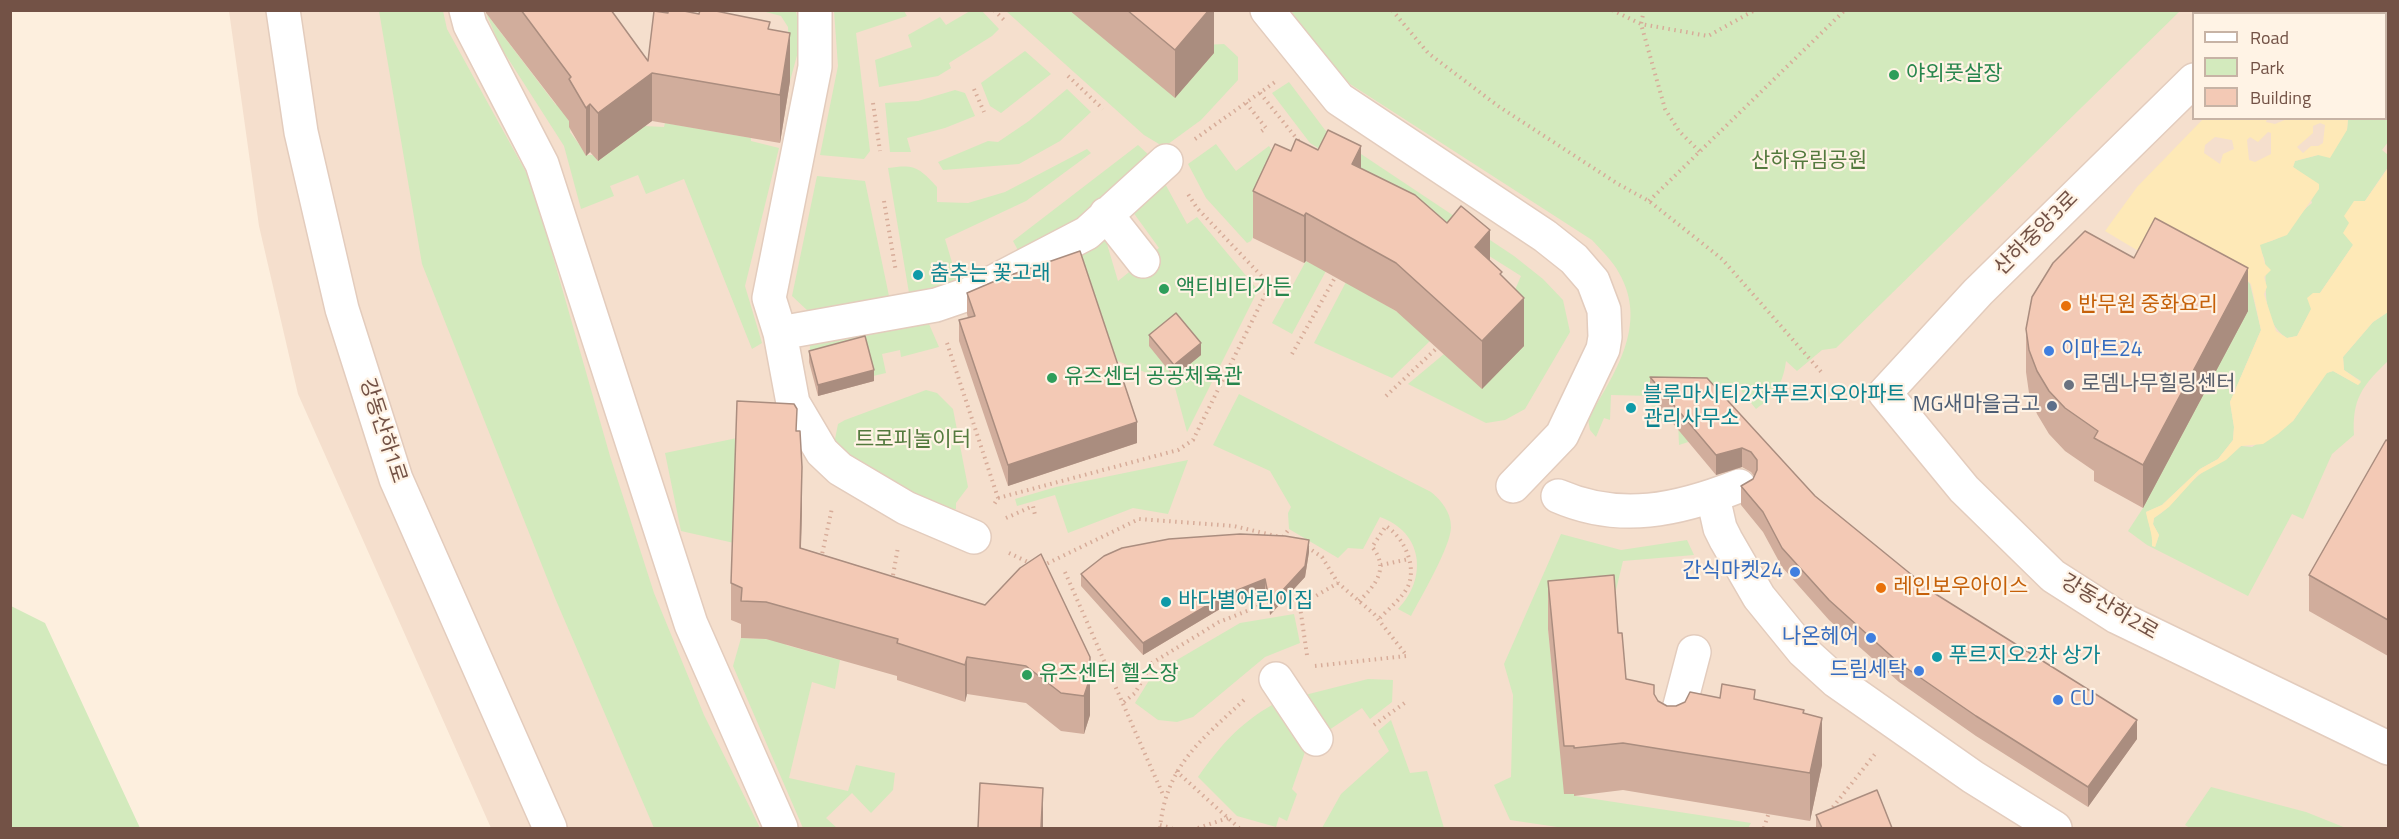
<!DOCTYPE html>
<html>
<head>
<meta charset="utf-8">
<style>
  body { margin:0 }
  #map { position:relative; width:2399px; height:839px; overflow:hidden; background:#fdefde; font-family:"Titillium Web",sans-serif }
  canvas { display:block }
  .frame { position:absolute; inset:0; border:12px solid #735246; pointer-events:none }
  .legend { position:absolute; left:2192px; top:12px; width:195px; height:108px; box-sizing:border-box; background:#fff3e5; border:2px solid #c7b3a5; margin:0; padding:8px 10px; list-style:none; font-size:18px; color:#735246 }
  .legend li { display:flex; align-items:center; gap:12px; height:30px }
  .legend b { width:30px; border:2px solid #c7b3a5 }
</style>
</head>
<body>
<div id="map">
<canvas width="2399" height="839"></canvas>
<div class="frame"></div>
<ul class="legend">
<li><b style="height:8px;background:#fff"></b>Road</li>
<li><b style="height:16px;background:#d3eabd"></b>Park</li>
<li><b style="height:16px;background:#f3c9b5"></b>Building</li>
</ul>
</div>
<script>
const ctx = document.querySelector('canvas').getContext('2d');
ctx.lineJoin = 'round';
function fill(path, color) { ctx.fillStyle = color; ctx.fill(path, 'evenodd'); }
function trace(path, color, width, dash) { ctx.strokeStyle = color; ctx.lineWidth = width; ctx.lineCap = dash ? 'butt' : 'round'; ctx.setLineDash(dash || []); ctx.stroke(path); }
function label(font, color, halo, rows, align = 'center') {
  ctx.font = font + ' "Titillium Web","Noto Sans KR",sans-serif'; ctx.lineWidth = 4.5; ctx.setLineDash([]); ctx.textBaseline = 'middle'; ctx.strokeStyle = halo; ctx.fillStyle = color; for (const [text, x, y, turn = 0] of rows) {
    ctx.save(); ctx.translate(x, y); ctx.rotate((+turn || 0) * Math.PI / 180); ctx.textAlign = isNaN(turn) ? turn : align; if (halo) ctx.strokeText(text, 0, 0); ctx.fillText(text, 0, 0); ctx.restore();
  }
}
fill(new Path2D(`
  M229 11H2388V828H491L298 394 259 226ZM2194 14H2386V118H2194Z`), '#f5dfcd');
fill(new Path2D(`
  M379 11H443L447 29 532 183 610 456 654 593 704 715 760 828H654L555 598 422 264Z
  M762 11H796L801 41 790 81 788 27 781 16Z
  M834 11H904L907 16 856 33 870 151 864 159 820 155 838 66Z
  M970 11H982L999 29 992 36 949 63 951 68 938 76 879 87 875 60 912 47 908 35 940 17 946 25Z
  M1006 11H1069L1204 45 1224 44 1238 57V80L1201 120 1164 147 1144 135Z
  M1291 11H2180L1836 348 1822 350 1797 371 1786 361C1783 385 1774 396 1756 409L1738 387 1706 410 1722 431 1679 445 1678 421H1651L1652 396 1611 395 1610 420 1604 418 1596 437 1590 430 1588 419C1614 374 1649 325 1619 273 1613 261 1601 250 1592 240L1350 84 1319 49Z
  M486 13 556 105 560 102 571 125 570 132 587 155H593L598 161 644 126 664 127 665 123 751 138V141L779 148 745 286 762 343 752 349 684 179 646 194 638 175 610 186 614 196 581 209 564 146 500 46Z
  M2386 39 2388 40V142L2382 150 2388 155V167L2350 223 2353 245 2320 293 2297 336 2287 338C2261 321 2267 289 2265 262 2264 254 2259 252 2260 244 2295 237 2288 222 2312 203L2304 175 2293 167 2295 161 2318 155 2347 130 2348 119 2386 118Z
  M1025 51 1051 74 1001 113 990 106 981 83Z
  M1289 82 1325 130 1514 256 1543 279 1563 300 1570 332 1525 409 1505 420 1486 423 1408 384 1444 354 1502 320 1521 276 1310 143 1272 93Z
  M1067 89 1091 112 1060 141 1019 164 943 170 938 162 988 141 998 142 1029 121Z
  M955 90 965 93 975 116 945 128 907 138 911 152H890L885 103 918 101Z
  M1216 144 1236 171 1269 146 1296 187 1275 192 1251 241 1247 243 1206 198 1188 164Z
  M1138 145 1152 158 1097 213 1020 254 1013 241Z
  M1087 149 1091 153 1026 201 945 239 957 279 948 284 909 293 888 168C914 164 919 167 937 187V202L968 203 1005 192Z
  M817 176 865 181 889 296 808 311 792 296Z
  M1163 180 1187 224 1197 217 1258 290 1187 432 1174 384 1115 360 997 292 1099 234 1107 244 1118 281 1159 248 1130 208Z
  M1306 261 1326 271 1292 334 1272 323Z
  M2242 275 2250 284 2261 330 2230 402 2234 427 2233 440 2218 459 2200 469 2162 505 2146 512 2155 547 2159 535 2153 524 2154 518C2172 508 2182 489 2198 476 2212 464 2227 460 2241 446L2252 447 2293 421 2326 373 2333 371 2358 385 2361 381 2344 370 2343 357 2373 322 2388 312V361C2362 386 2352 399 2354 435L2332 454 2303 519 2292 514 2248 596 2147 545 2128 531 2143 508Z
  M1346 282 1396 311 1433 338 1392 378 1314 343Z
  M929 324 939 347 901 357 900 350 882 354 886 373 873 376 809 362 810 345Z
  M926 390 937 393 953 409 968 487 956 503V509H937L829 443 835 439 838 424 845 420Z
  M1239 394 1431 492C1441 500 1451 512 1451 527 1451 546 1421 597 1411 616L1398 609C1428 578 1423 532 1380 517L1363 549 1348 548 1338 558 1289 529 1288 513 1291 507 1270 471 1213 445Z
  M737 438 734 543 681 531 665 453Z
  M1188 460 1168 514 1133 508 1068 533 1055 495 1017 506 1015 499 1056 487Z
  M1561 534 1621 550 1687 540 1694 555 1623 561 1616 590 1548 629 1558 729 1564 730 1575 796 1751 823 1748 828H1564L1510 820 1494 785 1511 777 1513 695 1504 664Z
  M11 606 45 623 140 828H11Z
  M1294 614 1300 643 1265 657 1193 717 1177 722 1158 720 1135 703 1153 674 1240 623Z
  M741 638 785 640 786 645 840 660 835 689 812 682 789 778 848 791 856 765 895 773 893 790 871 813 852 793 826 818 837 828H803L733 666Z
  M1368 679 1393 680 1392 702 1370 719 1362 708 1323 734 1297 697Z
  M1272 705 1305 752 1292 789 1297 794 1287 821 1279 817 1276 827 1237 816 1198 777C1219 747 1240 723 1272 705Z
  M1391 720 1410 773 1427 771 1444 828H1322L1341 794 1389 751 1378 731Z
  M2211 787 2306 812 2346 828H2190L2185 825Z`), '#d3eabd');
fill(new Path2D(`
  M2203 119H2267L2266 122 2275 124 2287 119H2348L2347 130 2330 158 2318 155 2295 161 2293 167 2319 184V189L2287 235 2260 245 2265 264 2271 270 2264 277 2267 287 2264 294 2276 331 2287 338 2297 336 2311 309 2307 298 2313 293H2320L2353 245 2343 233 2349 223 2344 216 2354 201H2365L2388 168V312L2373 322 2343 357 2344 370 2361 382 2358 385 2333 371 2327 373 2293 421 2278 434 2263 444 2241 446 2226 460 2198 475 2169 507 2154 518 2153 524 2159 535 2155 547 2152 546C2153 534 2148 524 2146 512L2162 505 2200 469 2218 459 2233 440 2234 427 2230 402 2261 330 2251 284 2242 275 2155 261 2105 231 2137 187ZM2320 123 2325 125 2323 143 2318 146H2311L2303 153 2297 147 2313 133V126ZM2268 132 2271 133V154L2255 162 2249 160 2247 140 2250 137 2258 142ZM2215 137 2232 140 2234 149 2223 154 2220 164 2204 153 2205 145Z`), '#fee9b7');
const minor = new Path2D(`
  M283 10 301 132 342 309 396 479 550 828
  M466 10 470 25 542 164 691 624 781 828
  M815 10V67L769 298 780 333 793 403 822 452 840 469 906 508 974 537
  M1267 10 1339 99 1545 236 1574 259 1593 281 1604 310 1605 337 1603 349 1562 435 1513 486
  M2261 14 2264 10
  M2194 80 1978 292 1885 393 1964 489 2053 576 2117 617 2388 748
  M1106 214 1143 261
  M780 333 936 305 974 292 1087 233 1166 161
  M1558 496C1620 523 1678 510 1739 486
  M1713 497 1720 528 1726 540 1759 597 1803 651 1836 681 1973 777 2055 828
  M1276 679 1316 739
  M1672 736 1694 652`);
trace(minor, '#e3ccbd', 36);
trace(new Path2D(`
  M916 10V12
  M994 10 1006 22
  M1392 10 1428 53 1498 106 1618 184 1649 201 1722 259 1823 374
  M1612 10 1641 24 1708 36 1755 10
  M1644 10 1641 24 1665 109 1679 131 1701 153
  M1068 76 1103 109
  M974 89 984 112
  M1260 93 1301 144
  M873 103 880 151
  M1246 103 1266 128 1259 133
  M1195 139 1275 82
  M884 201 896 272
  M1649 201 1845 10
  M947 343 998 498 993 506
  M1292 354 1337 274
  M1386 396 1440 345
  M998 498 1178 450 1193 440 1270 285 1197 208 1188 194
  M1006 518 1033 506 1035 515
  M1283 537 1289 529
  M1307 547 1322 557 1338 583 1374 614 1407 656
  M1009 553 1032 564
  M821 559 832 508
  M1381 565 1409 559
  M1042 566 1139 519 1234 526 1280 537
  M1065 572 1164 797
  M892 581 898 547
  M1299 600 1307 655
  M1281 601 1314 597 1338 583
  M1359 601C1375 586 1390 568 1372 547L1386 526C1403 537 1416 563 1409 584 1404 597 1387 610 1378 620
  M2021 653 2026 643
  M1315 666 1406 656
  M1124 702 1135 693 1152 663 1219 622 1270 602
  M1374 725 1406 702
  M1176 771 1239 828
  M1829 812 1875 754
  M1160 825 1172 828
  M1160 828C1166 766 1201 740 1244 700
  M1198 828 1228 818
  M1764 828 1769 812`), '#d7ac99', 4, [1.5, 4.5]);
trace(minor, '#fff', 33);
fill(new Path2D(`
  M486 10H611L648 61 668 13 770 30 790 81 780 143 652 121 598 161 590 152 586 156 569 127V121L486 13Z
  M1069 10H1214V53L1175 98Z
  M1361 169 1490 260 1502 277 1524 346 1482 389 1396 311 1306 261 1304 263 1253 238V191Z
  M2134 258 2248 311 2143 508 2094 481V471L2065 451 2049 434 2037 414 2029 393 2026 372V329Z
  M967 293 1137 443 1008 486 959 341V320L968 318 967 314Z
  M1149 335 1201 355 1174 377 1149 346Z
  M809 351 874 381 818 396 809 362Z
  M1650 377 1815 496 1934 593 2137 739 2088 807 1976 736 1899 682 1829 620 1782 567 1763 532 1741 505V486L1753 479 1754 476 1751 472 1742 467 1716 475 1650 396Z
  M797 431 802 504 801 548 985 605 1041 554 1090 715 1084 734 1061 731 1026 703 967 694 965 702 897 680V676L766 639 741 638V624L731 620V583Z
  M2388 441V656L2309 611V575Z
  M1309 552 1305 577 1270 615 1265 590 1225 606 1143 655 1081 586V574Z
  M1548 581 1618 633 1626 679 1654 694 1658 701 1667 706H1676L1755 699 1804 713 1822 765 1810 821 1623 790 1574 796V794H1564L1548 629Z
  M1816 815 1892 828H1816Z`), '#d1ad9c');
fill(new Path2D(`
  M1209 10H1214V53L1175 98V50Z
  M790 33V81L780 143V95Z
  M652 73V121L598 161V113Z
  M590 104V152L586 156V108Z
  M1361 146V194L1352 164Z
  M1306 213V261L1304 263V216Z
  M1490 230V278L1475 247Z
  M2248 268V311L2143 508V465Z
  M1524 298V346L1482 389V341Z
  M1201 343V355L1174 377V365Z
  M874 370V381L818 396V385Z
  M1137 422V443L1008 486V465Z
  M1742 448V467L1716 475V455Z
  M802 467V504L800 585V548Z
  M1309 540V552L1305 577 1270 615V604Z
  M1265 579V590L1225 606 1143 655V643L1225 595Z
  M967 657V694L965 702V665Z
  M1090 678V715L1084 734V696Z
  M1822 718V765L1810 821V773Z
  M2137 720V739L2088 807V787Z
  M1043 788V828H1041Z`), '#aa8d7f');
const building = new Path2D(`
  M521 10H611L648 61 654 11 668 13V10H679L699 14 700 10H711L770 22 768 29 790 33 780 95 652 73 598 113 590 104 586 108 569 79 571 77Z
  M1127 10H1209L1175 50Z
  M1328 130 1361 146 1352 164 1415 195 1447 223 1461 206 1490 230 1475 247 1502 272 1500 274 1524 298 1482 341 1396 263 1306 213 1304 216 1253 191 1275 144 1291 151 1296 139 1318 150Z
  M2155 218 2248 268 2143 465 2094 438 2098 431 2065 408 2049 391 2037 371 2029 350 2026 329 2032 297 2053 263 2085 231 2134 258Z
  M1080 251 1137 422 1008 465 959 320 975 316 967 293 1002 278Z
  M1176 313 1201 343 1174 365 1149 335Z
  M865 336 874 370 818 385 809 351Z
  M1650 377 1707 378 1815 496 1934 593 2137 720 2088 787 1976 716 1899 663 1829 600 1782 548 1763 512 1741 486 1753 479 1757 470V460L1751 452 1742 448 1716 455Z
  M737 401 794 404 797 409 796 431H800L802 467 800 548 985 605 1020 568 1041 554 1090 657V678L1084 696 1061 693 1026 666 967 657 965 665 897 643 898 639 766 602 741 601 742 588 731 583Z
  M2386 440 2388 441V620L2309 575Z
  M1240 534 1285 536 1309 540 1305 566 1270 604 1265 579 1225 595 1143 643 1081 574 1104 556 1122 548 1169 539Z
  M1614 575 1618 633H1622L1626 679 1654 685V694L1658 701 1667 706H1676L1685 702 1690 692 1720 698 1722 684 1755 690 1754 699 1804 710 1803 713 1822 718 1810 773 1623 743 1574 748V746H1564L1548 581Z
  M980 783 1043 788 1041 828H978Z
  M1877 790 1892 828H1822L1816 815Z`);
fill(building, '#f3c9b5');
trace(building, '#aa8d7f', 1.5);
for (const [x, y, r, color] of [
  [1894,75,6,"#2e9e5b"],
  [918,275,6,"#0f9aa8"],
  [1164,289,6,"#2e9e5b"],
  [2066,306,6,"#e8710a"],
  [2049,351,6,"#3f7fe0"],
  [1052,378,6,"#2e9e5b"],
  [2069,385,6,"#6b7280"],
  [2052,406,6,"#5c6f8a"],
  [1631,408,6,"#0f9aa8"],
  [1795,572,6,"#3f7fe0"],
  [1881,588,6,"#e8710a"],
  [1166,602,6,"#0f9aa8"],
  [1871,638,6,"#3f7fe0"],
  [1937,657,6,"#0f9aa8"],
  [1919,671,6,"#3f7fe0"],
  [1027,675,6,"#2e9e5b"],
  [2058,700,6,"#3f7fe0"]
]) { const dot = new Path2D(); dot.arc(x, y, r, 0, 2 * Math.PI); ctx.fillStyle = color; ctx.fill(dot); trace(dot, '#fff3e5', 2); }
label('21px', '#27864d', '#fff3e5', [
  ["야외풋살장",1906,75],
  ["액티비티가든",1176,289],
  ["유즈센터 공공체육관",1064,378],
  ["유즈센터 헬스장",1039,675]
], 'left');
label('21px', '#547a3e', '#fff3e5', [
  ["산하유림공원",1809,162],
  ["트로피놀이터",913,441]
]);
label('21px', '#735246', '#fff3e5', [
  ["산하중앙3로",2037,234,-45],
  ["강동산하1로",382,431,72],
  ["강동산하2로",2109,608,30]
]);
label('21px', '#0d838f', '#fff3e5', [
  ["춤추는 꽃고래",930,275],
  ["블루마시티2차푸르지오아파트",1643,396],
  ["관리사무소",1643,420],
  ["바다별어린이집",1178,602],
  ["푸르지오2차 상가",1949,657]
], 'left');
label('21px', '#c56008', '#fff3e5', [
  ["반무원 중화요리",2078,306],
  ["레인보우아이스",1893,588]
], 'left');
label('21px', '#366cbe', '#fff3e5', [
  ["이마트24",2061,351,"left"],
  ["간식마켓24",1783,572],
  ["나온헤어",1859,638],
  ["드림세탁",1907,671],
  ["CU",2070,700,"left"]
], 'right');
label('21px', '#5b616d', '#fff3e5', [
  ["로뎀나무힐링센터",2081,385]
], 'left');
label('21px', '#4e5e75', '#fff3e5', [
  ["MG새마을금고",2040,406]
], 'right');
</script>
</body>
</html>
